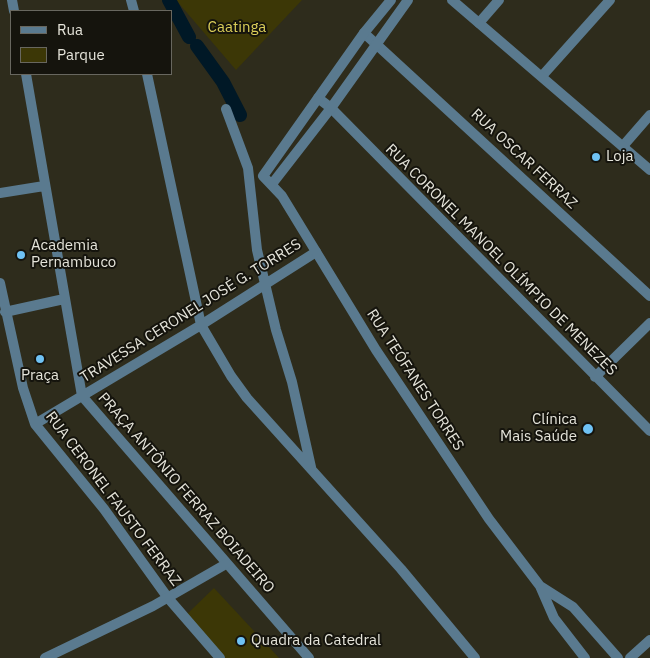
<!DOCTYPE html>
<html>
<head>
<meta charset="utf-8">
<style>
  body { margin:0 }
  #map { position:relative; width:650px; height:658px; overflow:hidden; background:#2e2c1c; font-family:"IBM Plex Sans",sans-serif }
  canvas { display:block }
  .legend { position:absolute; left:10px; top:10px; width:162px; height:65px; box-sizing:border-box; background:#15140d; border:1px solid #68675f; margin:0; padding:6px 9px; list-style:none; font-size:15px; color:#e5e4da }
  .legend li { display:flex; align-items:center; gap:10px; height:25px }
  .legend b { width:25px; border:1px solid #68675f }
</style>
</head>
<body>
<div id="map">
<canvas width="650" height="658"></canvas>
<ul class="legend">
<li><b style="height:6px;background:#5a7a8f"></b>Rua</li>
<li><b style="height:14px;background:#3c3706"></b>Parque</li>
</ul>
</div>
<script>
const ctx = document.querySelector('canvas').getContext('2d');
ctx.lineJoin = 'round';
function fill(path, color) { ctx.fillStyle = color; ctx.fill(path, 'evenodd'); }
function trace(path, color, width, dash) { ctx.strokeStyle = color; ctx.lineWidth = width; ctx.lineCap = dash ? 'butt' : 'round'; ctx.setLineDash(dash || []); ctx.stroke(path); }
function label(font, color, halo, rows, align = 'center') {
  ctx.font = font + ' "IBM Plex Sans",sans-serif'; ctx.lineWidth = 4; ctx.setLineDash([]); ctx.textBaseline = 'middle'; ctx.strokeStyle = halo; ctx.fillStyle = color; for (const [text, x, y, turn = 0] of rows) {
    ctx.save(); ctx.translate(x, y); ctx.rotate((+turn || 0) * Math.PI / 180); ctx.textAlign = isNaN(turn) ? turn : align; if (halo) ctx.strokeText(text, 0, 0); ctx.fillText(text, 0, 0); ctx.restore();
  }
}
fill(new Path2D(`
  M176 0H302L236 70Z
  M214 588 279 658H222L184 617Z`), '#3c3706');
trace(new Path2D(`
  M169 0 189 37
  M197 46 223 82 240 115`), '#001826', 14);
trace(new Path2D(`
  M12 0 14 11
  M131 0 134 11
  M479 23 499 0
  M364 33 650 296
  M26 74 82 396 309 658
  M147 74 201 325 231 376 247 398 401 569 475 658
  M542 76 610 0
  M318 98 331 108 650 431
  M226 109 248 168 257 250 276 330 292 382 311 467
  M623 146 650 115
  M0 193 44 186
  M0 283 23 388 35 424 104 509 168 598 220 658
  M5 312 64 299
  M595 377 650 323
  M35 424 201 325 316 252`), '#5a7a8f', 10);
trace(new Path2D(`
  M391 0 364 33 263 176 282 196 376 350 489 519 540 586 554 618 585 658
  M452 0 650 170
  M272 184 331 108 408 0
  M540 586 573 607 618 658
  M45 658 153 606 226 564
  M630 658 650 640`), '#5a7a8f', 10);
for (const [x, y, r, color] of [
  [596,157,5,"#6fc2f4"],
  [21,255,5,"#6fc2f4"],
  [40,359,5,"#6fc2f4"],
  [588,429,6,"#6fc2f4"],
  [241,641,5,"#6fc2f4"]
]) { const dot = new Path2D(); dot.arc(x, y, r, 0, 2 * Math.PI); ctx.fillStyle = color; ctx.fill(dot); trace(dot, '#15140d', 2); }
label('15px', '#dccf59', '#15140d', [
  ["Caatinga",237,28]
]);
label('15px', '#e5e4da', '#15140d', [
  ["Loja",606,157],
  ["Academia",31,246],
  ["Pernambuco",31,263],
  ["Praça",40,376,"center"],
  ["Clínica",577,420,"right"],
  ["Mais Saúde",577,437,"right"],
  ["Quadra da Catedral",251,641]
], 'left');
label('15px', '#e5e4da', '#15140d', [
  ["RUA OSCAR FERRAZ",524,159,43],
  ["RUA CORONEL MANOEL OLÍMPIO DE MENEZES",501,260,45],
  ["TRAVESSA CERONEL JOSÉ G. TORRES",191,311,-32],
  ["RUA TEÓFANES TORRES",415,380,57],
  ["PRAÇA ANTÔNIO FERRAZ BOIADEIRO",186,493,49],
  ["RUA CERONEL FAUSTO FERRAZ",113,499,53]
]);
</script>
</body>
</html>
